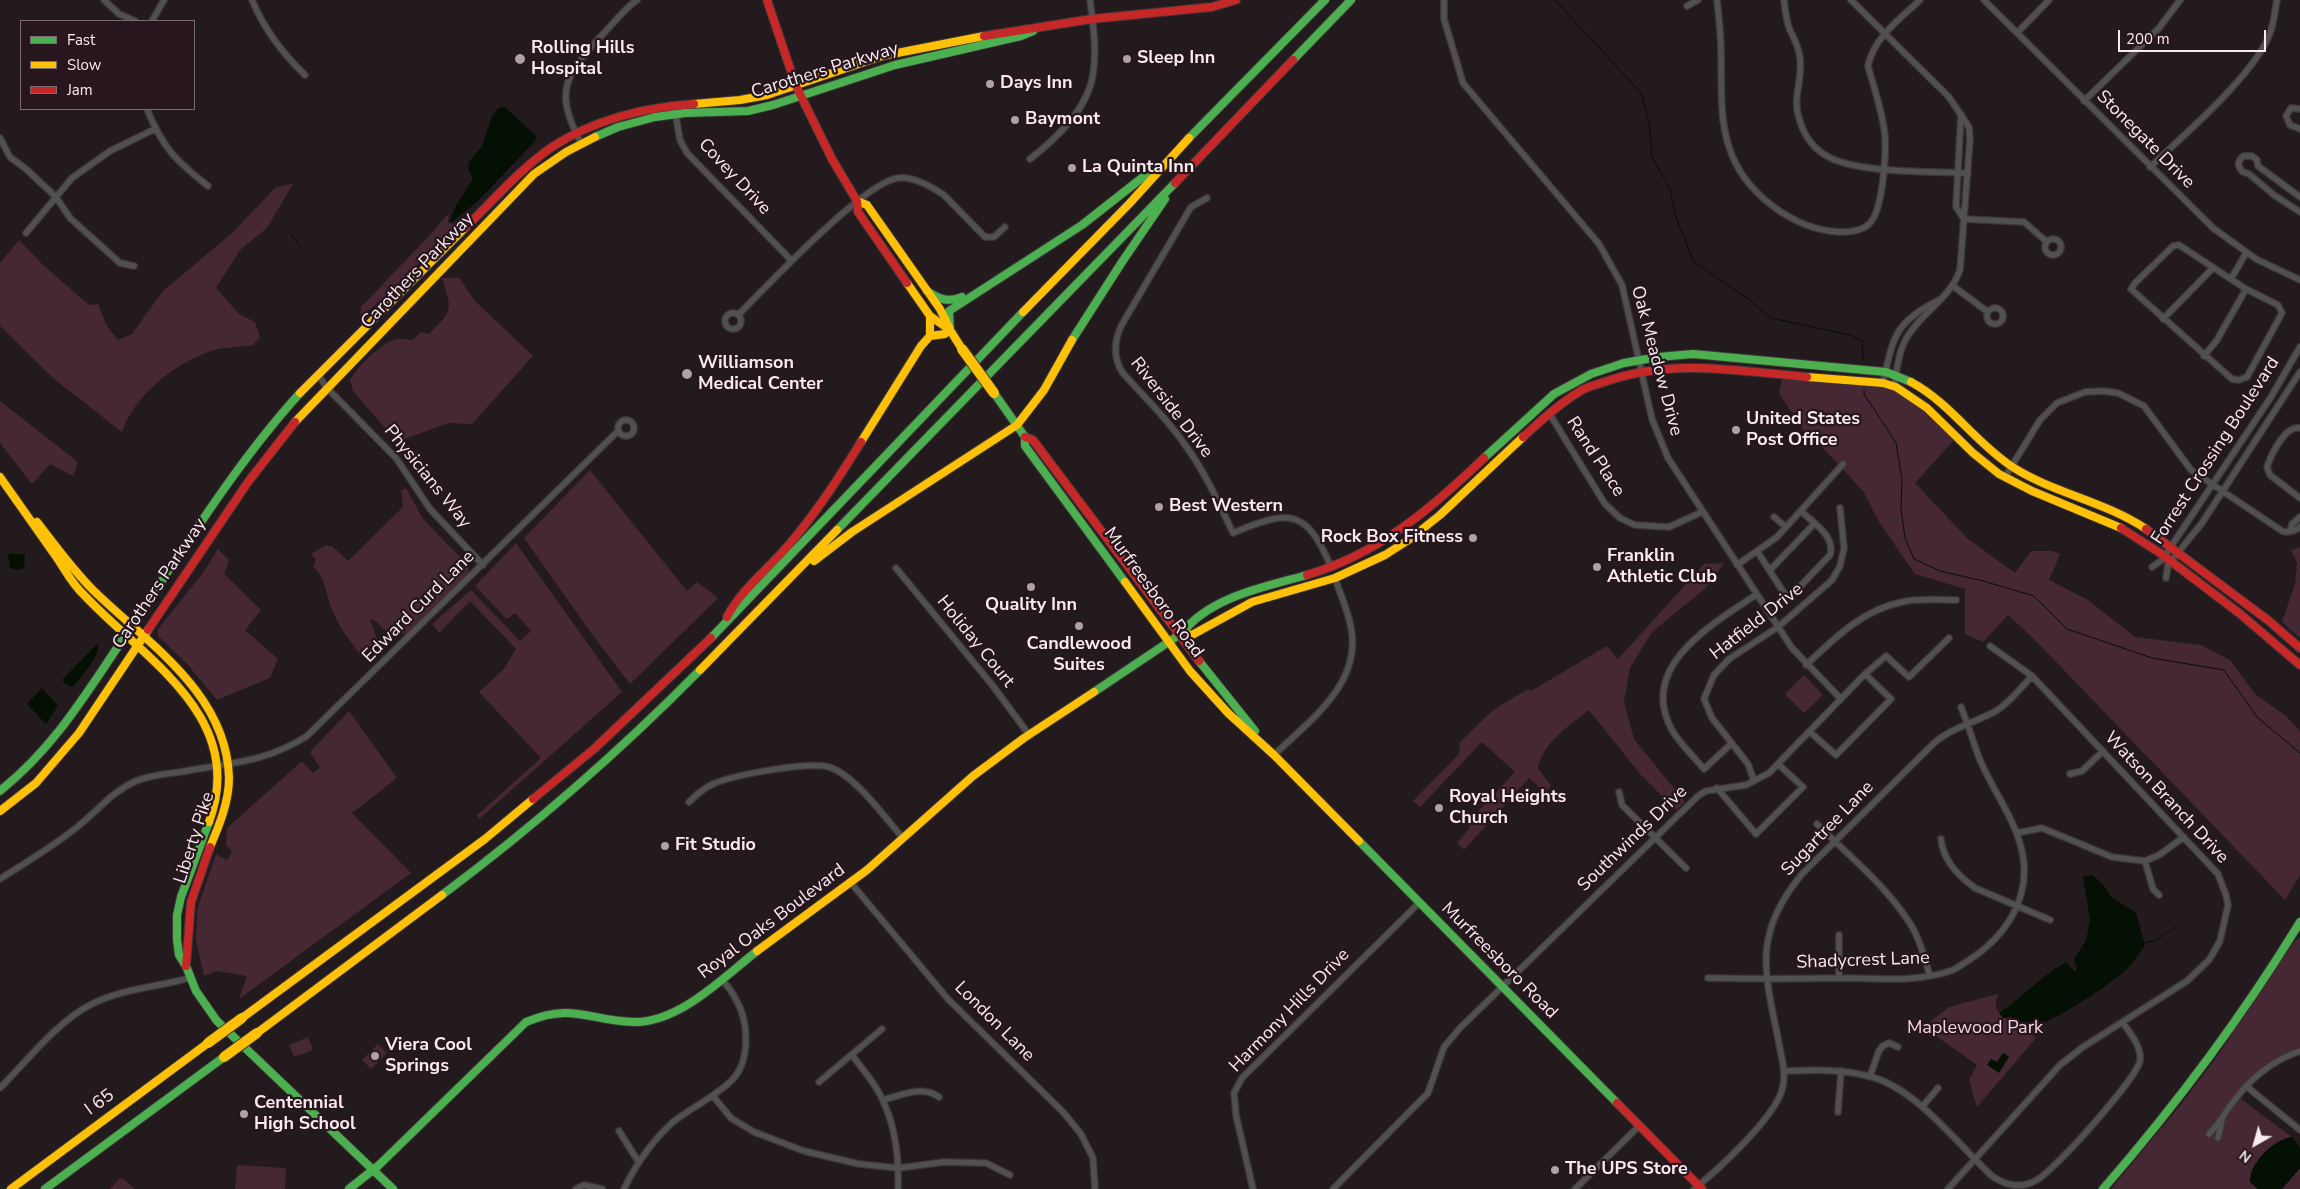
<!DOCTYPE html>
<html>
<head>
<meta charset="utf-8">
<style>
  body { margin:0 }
  #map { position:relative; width:2300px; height:1189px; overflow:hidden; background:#231a1e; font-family:"Nunito Sans",sans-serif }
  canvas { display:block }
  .legend { position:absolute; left:20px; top:20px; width:175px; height:90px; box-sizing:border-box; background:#27161d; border:1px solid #7b6b71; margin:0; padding:6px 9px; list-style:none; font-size:15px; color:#f8ebf0 }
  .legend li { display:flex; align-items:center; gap:10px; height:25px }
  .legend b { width:25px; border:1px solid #7b6b71 }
  .north { position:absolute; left:2230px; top:1119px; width:50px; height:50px; -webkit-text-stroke:4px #27161d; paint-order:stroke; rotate:218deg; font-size:14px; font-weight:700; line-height:20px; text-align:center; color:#f8ebf0 }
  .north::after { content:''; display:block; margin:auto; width:18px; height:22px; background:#f8ebf0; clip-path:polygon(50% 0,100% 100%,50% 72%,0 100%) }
  .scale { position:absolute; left:2118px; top:30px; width:148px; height:22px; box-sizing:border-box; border:2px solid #f8ebf0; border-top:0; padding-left:6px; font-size:15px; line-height:18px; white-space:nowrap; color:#f8ebf0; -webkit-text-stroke:4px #27161d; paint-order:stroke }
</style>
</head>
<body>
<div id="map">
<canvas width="2300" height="1189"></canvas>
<ul class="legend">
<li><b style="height:6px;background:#4caf50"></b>Fast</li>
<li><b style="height:6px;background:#ffc107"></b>Slow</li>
<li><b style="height:6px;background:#c62828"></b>Jam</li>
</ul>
<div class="north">N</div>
<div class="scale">200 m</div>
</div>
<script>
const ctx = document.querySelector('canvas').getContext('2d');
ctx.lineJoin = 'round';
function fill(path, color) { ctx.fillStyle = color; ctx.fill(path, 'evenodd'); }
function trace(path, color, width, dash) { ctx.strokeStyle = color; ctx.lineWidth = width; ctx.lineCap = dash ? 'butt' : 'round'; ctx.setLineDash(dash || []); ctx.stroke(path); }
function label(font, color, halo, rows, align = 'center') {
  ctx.font = font + ' "Nunito Sans",sans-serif'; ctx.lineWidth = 4.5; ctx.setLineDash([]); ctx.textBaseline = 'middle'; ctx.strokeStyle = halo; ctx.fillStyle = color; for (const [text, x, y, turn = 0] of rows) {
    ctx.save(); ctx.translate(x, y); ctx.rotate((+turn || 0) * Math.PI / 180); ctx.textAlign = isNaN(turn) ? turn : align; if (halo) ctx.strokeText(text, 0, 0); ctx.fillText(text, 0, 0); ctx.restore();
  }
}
fill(new Path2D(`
  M293 184 267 228 240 250 216 288 239 314 255 322 260 337 253 345C241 347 226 347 214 350 175 363 136 393 122 432L54 379 0 326V263L19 240 43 265 89 305 98 304 107 326 118 340 132 334 163 291 231 234 276 187Z
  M449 213 448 223 454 224 462 217V221L383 299 360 317 361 307 428 237Z
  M442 278H459L475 301 533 356 472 424 448 423 397 442 353 391 350 380C357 367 382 342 397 339 401 338 408 340 413 340L421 332 429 334C454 309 452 311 442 278Z
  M1783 374 1883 383 1907 391 1951 431 1953 441 1915 483 1967 538 2015 573 2031 551H2052L2060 554 2049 580 2088 600 2135 637 2201 645 2230 660 2256 695 2285 715 2300 731V875L2285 900 2036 641 2008 615 1983 642 1965 634V589L1915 574 1879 522 1863 491 1822 447 1807 436 1779 393Z
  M0 401 78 462 73 476 50 464 32 484 0 443Z
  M590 470 687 591 697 582 718 598 630 684 591 633 524 538Z
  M406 488 423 519 465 562 469 570 465 578 411 632 390 636 377 622 370 619 378 642 368 652 360 654C348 639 338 625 331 607 325 590 326 580 313 566L316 560 311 554 326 545 333 547 348 561 403 507 401 490Z
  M516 543 622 692 479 819 477 815 541 758 479 692 503 670 516 649 470 601 439 633 432 624 471 590 520 641 531 631 515 613 507 619 475 586Z
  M2300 547V638L2282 622 2295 584 2297 563 2291 550Z
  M218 549 229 560 224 574 261 610 245 630 278 659 270 678 217 700 187 664 158 636V629L202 574Z
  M1724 563 1707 587 1652 632 1630 668 1624 702 1634 739 1685 802 1676 810 1640 774 1589 710C1569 726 1544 741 1538 768L1551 786 1545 793 1529 778 1464 850 1457 843 1469 829 1471 819 1515 772 1482 742 1420 807 1413 801 1459 754 1460 742 1493 710 1528 689 1531 691 1607 646 1618 659 1704 564Z
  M1804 675 1823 695 1804 713 1785 694Z
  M349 711 397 778 352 813 411 873 239 999 247 976 217 971 204 976 196 940 197 910 216 854 227 860 232 852 226 845 227 828 302 761 313 773 320 768 310 752Z
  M2300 937V1051L2268 1065 2237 1096 2292 1137 2287 1138 2250 1182 2258 1189H2111L2179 1107 2216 1058 2294 942Z
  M1998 994C1994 1006 1996 1009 2003 1018L2011 1017 2036 1038 1977 1107 1969 1080 1977 1065 1923 1027 1949 1007Z
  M308 1037 313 1050 294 1057 289 1045Z
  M378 1044 387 1053 371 1069 362 1060Z
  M237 1165 286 1168 285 1189H235Z
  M2300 1168V1189H2282Z
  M122 1178 135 1189H110L119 1179Z`), '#462734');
fill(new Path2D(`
  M505 107 533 133 536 137 535 141 478 201 451 223 450 221 457 204 473 179 468 169 469 162 482 146 492 116 499 108Z
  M8 554H25L24 568 18 570 10 568Z
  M96 645H98C99 660 80 676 73 687L67 685 62 680Z
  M42 688 58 706 46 724 27 704Z
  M2093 875 2104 886 2111 897 2136 913 2145 945C2140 952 2135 960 2129 967 2114 982 2042 1032 2023 1027 2018 1026 2015 1020 2011 1017L2003 1018 1999 1013C2023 997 2042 975 2066 962L2075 972 2077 968 2074 960 2086 940 2090 921 2083 876Z
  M2003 1053 2009 1057 1999 1073 1987 1065 1991 1059 1997 1062Z
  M2292 1137 2300 1148V1168L2282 1189H2258L2250 1182C2249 1163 2274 1139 2292 1137Z`), '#041003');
trace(new Path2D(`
  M1555 0 1641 93 1649 122 1652 156 1670 189 1676 218 1694 262 1746 297 1771 318 1850 335 1862 341 1863 360
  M291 234 300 246
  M1864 390V394L1896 443 1902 479 1901 509 1905 538 1914 559 1940 571 1983 581 2034 596 2067 629 2152 658 2224 670 2257 717 2300 753
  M2145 943 2156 940 2177 926`), '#041003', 1);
const street = new Path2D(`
  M104 0 119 14 135 21
  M252 0C264 29 282 53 305 75
  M1444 0V19L1463 83 1599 244 1622 285 1652 419 1668 458 1792 648 1841 699
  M1717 0C1719 18 1721 35 1721 53 1722 84 1719 117 1729 147 1743 192 1793 230 1840 232 1850 232 1862 231 1869 224 1883 212 1886 154 1885 136 1883 113 1874 88 1868 66 1874 37 1900 19 1920 0
  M1784 0C1785 10 1786 20 1790 30 1794 39 1799 47 1800 58 1803 79 1792 99 1799 118 1803 133 1812 147 1825 155 1855 174 1931 171 1968 173
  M1851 0 1949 97 1969 127 1970 139 1960 270C1950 298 1925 310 1909 334 1899 348 1897 369 1894 386
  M1984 0 2213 228 2256 259 2300 280
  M1687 6 1698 0
  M152 21 164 0
  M2017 33 2049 0
  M2084 101 2159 28 2180 0
  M674 105 680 140 687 153 791 260
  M147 109C162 147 176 161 208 186
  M2300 109 2291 108 2286 116 2290 125 2300 129
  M1961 114 1956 207 1964 219
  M0 138 10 157 26 169 56 197 70 218 120 263 134 266
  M580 141C554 91 565 76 601 36 613 24 623 10 637 0
  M1030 159C1057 138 1088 109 1093 74 1097 50 1093 24 1090 0
  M2150 167C2183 136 2259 71 2271 30 2274 21 2275 10 2277 0
  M2300 197 2258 166 2257 160 2252 156H2244C2237 160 2237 167 2243 172L2249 174 2274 195 2300 212
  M1207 198 1191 207 1121 326C1114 342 1113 357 1122 372 1142 395 1165 416 1183 442 1204 470 1218 501 1233 533 1288 510 1306 507 1331 567
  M1964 219 2024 222 2047 242
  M26 233 72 178 110 151 155 129
  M2045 247a8 8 0 1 1 16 0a8 8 0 1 1-16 0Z
  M2179 245 2246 289 2278 305 2282 313 2247 377 2239 380 2232 379 2131 289 2135 283 2173 246Z
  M2231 279 2246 253
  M1953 286 1988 312
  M1987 316a8 8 0 1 1 16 0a8 8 0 1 1-16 0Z
  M725 321a8 8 0 1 1 16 0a8 8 0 1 1-16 0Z
  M738 315C766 287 864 182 898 178 912 176 932 187 944 195L985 237H994L1005 227
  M2163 319 2212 269
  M2204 356 2217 340 2246 289
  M318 374 326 387 396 458 430 509 483 565
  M1883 383C1893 338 1894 322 1939 300
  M1549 413 1605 504 1620 518 1635 525 1669 527 1702 512
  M618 428a8 8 0 1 1 16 0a8 8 0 1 1-16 0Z
  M2300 428C2285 425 2271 455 2267 467L2270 475 2300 498
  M2005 477 2040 420 2057 403 2085 392 2103 391 2118 393 2144 406 2191 470 2282 531C2287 533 2295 531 2300 527
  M1774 517 1786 527
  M2290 531 2292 524 2300 517
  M1757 551 1784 593 1788 595 1794 593 1830 555C1836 536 1812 522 1801 511
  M1737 565 1777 537 1843 464
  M2152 567 2162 560 2271 397 2300 347
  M896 568 993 686 1030 736
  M1770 570 1814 524
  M2166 578 2168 565 2202 523 2300 372
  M1806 665C1835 638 1862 610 1902 602 1919 598 1939 600 1956 600
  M1810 732 1836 755 1891 699 1865 674
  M1732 743 1704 769C1694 757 1680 744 1672 730 1637 667 1712 624 1756 595
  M1274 755C1308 722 1358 687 1352 634 1350 614 1341 597 1335 578
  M2070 774 2082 771 2103 751
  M1754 781 1748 764 1712 718 1704 699 1714 675 1729 659 1778 627 1832 580 1840 566 1844 548 1840 508
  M1717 788 1756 834 1803 787 1778 764
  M1619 792 1622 805 1686 868
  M689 802C696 795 704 788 713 784 733 775 809 761 829 767 855 775 885 818 903 838
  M1817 824C1847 854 1883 883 1907 919 1919 935 1924 957 1930 976
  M2017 833 2042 828 2112 857 2145 861 2159 855 2184 837
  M1941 839C1943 861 1958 876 1975 888L2050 920
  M2145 861 2153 889 2159 895
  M0 879C28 861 56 845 82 823 100 808 113 791 136 781 150 775 165 774 180 772 228 763 265 763 307 736L618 431
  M851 883 948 999 1063 1112 1081 1134 1093 1158 1095 1189
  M1839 935V978
  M1708 978C1753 979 1796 979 1841 978 1877 978 1918 983 1953 970 1959 967 1964 963 1969 960 2005 937 2030 900 2023 856 2017 821 1994 793 1980 760 1973 742 1968 724 1961 707
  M852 1055C862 1069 877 1085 883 1101 896 1128 899 1159 898 1189
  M1784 1071C1813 1070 1840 1069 1868 1076 1916 1087 1957 1144 1992 1176 2005 1185 2020 1189 2035 1181 2053 1173 2136 1079 2140 1061 2142 1047 2130 1033 2123 1023
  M1870 1076 1879 1051 1883 1046 1889 1043 1898 1047
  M819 1082 882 1029
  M2246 1086 2300 1130
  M0 1088C27 1061 57 1022 90 1005 120 989 157 987 190 978
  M713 1096 731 1118 754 1132 804 1151 859 1164 899 1168 944 1162 986 1163 1010 1175
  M883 1100C902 1095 922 1085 939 1097
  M1922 1107 1938 1088
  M1838 1112 1841 1071
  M619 1131 638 1161
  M2209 1134C2218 1125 2223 1116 2230 1106 2249 1080 2270 1061 2300 1051
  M2218 1138 2222 1120
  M576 1189 584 1185 602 1189
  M624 1189C636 1164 652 1141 673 1122 692 1107 715 1097 732 1080 751 1061 749 1020 735 998 732 991 726 985 722 979
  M1253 1189 1236 1115 1234 1093 1242 1078 1419 903
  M1333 1189 1428 1093 1444 1047 1460 1028 1698 796 1706 791 1746 785 1769 773 1865 674 1886 656 1909 677 1949 638
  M1575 1189 1639 1126
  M1694 1189C1718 1170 1774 1118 1782 1090 1787 1073 1781 1056 1778 1038 1764 970 1753 933 1802 874L1934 743C1951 728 1976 722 1996 711 2009 703 2021 688 2032 676
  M1948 1189 2060 1065 2083 1047 2187 981 2209 960 2220 941 2228 905 2226 895 2218 874 2032 676 1990 646`);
const fast = new Path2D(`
  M1293 60 1351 0
  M595 137 618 127 655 117 685 113 748 111 773 105 895 65 1021 36 1033 31
  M1189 138 1325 0
  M927 291C939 299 948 303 962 297
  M950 330 949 311 1082 225 1152 170
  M1072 340 1122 262 1165 199
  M994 393 1025 437V446L1125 582
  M1484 458 1554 394 1591 374 1624 363 1658 357 1693 354 1886 372 1911 382
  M837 530 1175 183
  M711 638 1023 312
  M1199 661 1255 731
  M1094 692 1182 633C1210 597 1264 587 1307 575
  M0 791C53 748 82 700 119 645 177 560 231 469 300 393
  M209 822 181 897 177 915V940L179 955 186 966 196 991 217 1021 393 1189
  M1359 841 1617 1103
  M442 895C533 827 620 751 700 670
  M45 1189 224 1057
  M349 1189 378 1166 526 1022C573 1002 589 1021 634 1022 679 1023 724 977 757 951
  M2103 1189C2176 1105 2242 1017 2300 922`);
const slow = new Path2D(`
  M694 104 740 100 767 95 882 56 984 36
  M857 201 867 205 940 309 950 329
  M907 283 930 316 950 330
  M1023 312 1129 204 1189 138
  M930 316V336
  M950 330 962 349
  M1807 377 1883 383 1896 387 1927 408 1973 453 1999 474 2032 491 2121 528
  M1911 382C1950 403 1974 441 2011 466 2052 493 2104 501 2146 529
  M300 393 465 228
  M295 422 534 174 566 152 595 137
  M861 442 921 346 930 336 945 334 950 330
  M0 477C19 504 38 531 57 558 65 570 73 585 84 595 145 660 248 717 209 822
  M37 522C55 545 72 569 93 590 147 643 227 693 229 778 229 802 219 826 210 847
  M814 561 852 532 1017 425 1044 390 1072 340
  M1125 582 1190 671 1228 713 1274 755 1359 841
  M1182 633 1192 635 1252 602 1335 578 1385 555 1410 539 1440 515 1523 437
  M700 670 837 530
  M0 811 36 783 79 733 148 630
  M757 951 867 870 973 776 1024 738 1094 692
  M242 1018 485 839 533 799
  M257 1033 442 895
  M11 1189 208 1043`);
const jam = new Path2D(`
  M767 0 796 86 832 159 857 201 858 212 907 283
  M984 36 1092 19 1212 7 1236 0
  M1175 183 1293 60
  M465 228C493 201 520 169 552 147 593 120 645 107 694 104
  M1025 437 1033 440 1199 661
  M1523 437C1542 420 1560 403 1582 390 1590 386 1599 384 1607 381 1673 358 1739 371 1807 377
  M2121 528 2160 553 2239 613 2300 665
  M2146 529 2269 621 2300 648
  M1307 575C1378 554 1431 509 1484 458
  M727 617C741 590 767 570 786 548 815 515 838 479 861 442
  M148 630 248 482 295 422
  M533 799 594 749 711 638
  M186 966 191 902 210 847
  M1617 1103 1702 1189`);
trace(street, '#3c3437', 8);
trace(fast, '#3c3437', 10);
trace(slow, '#3c3437', 10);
trace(jam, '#3c3437', 10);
trace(street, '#50504e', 5.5);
trace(fast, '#4caf50', 8);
trace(slow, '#ffc107', 8);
trace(jam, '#c62828', 8);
const slowBridge = new Path2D(`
  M962 349 994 393
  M208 1043 242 1018
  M224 1057 257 1033`);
trace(slowBridge, '#3c3437', 12, []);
trace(slowBridge, '#ffc107', 10);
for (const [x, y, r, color] of [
  [520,59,6,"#ada2a6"],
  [1127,59,5,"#ada2a6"],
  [990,84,5,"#ada2a6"],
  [1015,120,5,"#ada2a6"],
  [1072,168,5,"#ada2a6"],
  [687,374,6,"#ada2a6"],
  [1736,430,5,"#ada2a6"],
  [1159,507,5,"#ada2a6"],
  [1473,538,5,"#ada2a6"],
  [1597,567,5,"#ada2a6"],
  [1031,587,5,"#ada2a6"],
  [1079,626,5,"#ada2a6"],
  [1439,808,5,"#ada2a6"],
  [665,846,5,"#ada2a6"],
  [375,1056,5,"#ada2a6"],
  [244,1114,5,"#ada2a6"],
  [1555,1170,5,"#ada2a6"]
]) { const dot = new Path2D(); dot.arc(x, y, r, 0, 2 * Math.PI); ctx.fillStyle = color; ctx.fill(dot); trace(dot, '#27161d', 2); }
label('bold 18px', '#f8ebf0', '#27161d', [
  ["Rolling Hills",531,49],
  ["Hospital",531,70],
  ["Sleep Inn",1137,59],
  ["Days Inn",1000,84],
  ["Baymont",1025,120],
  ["La Quinta Inn",1082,168],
  ["Williamson",698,364],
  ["Medical Center",698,385],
  ["United States",1746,420],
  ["Post Office",1746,441],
  ["Best Western",1169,507],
  ["Rock Box Fitness",1463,538,"right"],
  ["Franklin",1607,557],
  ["Athletic Club",1607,578],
  ["Quality Inn",1031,606,"center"],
  ["Candlewood",1079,645,"center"],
  ["Suites",1079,666,"center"],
  ["Royal Heights",1449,798],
  ["Church",1449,819],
  ["Fit Studio",675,846],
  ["Viera Cool",385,1046],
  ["Springs",385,1067],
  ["Centennial",254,1104],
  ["High School",254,1125],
  ["The UPS Store",1565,1170]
], 'left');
label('18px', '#f8ebf0', '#27161d', [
  ["Carothers Parkway",825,71,-17],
  ["Stonegate Drive",2145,140,45],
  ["Covey Drive",734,177,47],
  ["Carothers Parkway",418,271,-46],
  ["Oak Meadow Drive",1656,361,75],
  ["Riverside Drive",1171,408,52],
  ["Forrest Crossing Boulevard",2216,451,-57],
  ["Rand Place",1595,457,57],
  ["Physicians Way",427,477,51],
  ["Carothers Parkway",160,584,-56],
  ["Murfreesboro Road",1153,593,54],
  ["Edward Curd Lane",419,607,-45],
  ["Hatfield Drive",1757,622,-38],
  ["Holiday Court",975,642,51],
  ["Watson Branch Drive",2166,798,47],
  ["Sugartree Lane",1828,829,-46],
  ["Liberty Pike",195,838,-72],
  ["Southwinds Drive",1633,839,-44],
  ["Royal Oaks Boulevard",772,922,-37],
  ["Murfreesboro Road",1499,961,45],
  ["Shadycrest Lane",1863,961,-2],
  ["Harmony Hills Drive",1290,1011,-46],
  ["London Lane",994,1022,45],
  ["I 65",100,1103,-36]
]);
label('18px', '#f8d7e3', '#27161d', [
  ["Maplewood Park",1975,1029]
]);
</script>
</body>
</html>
